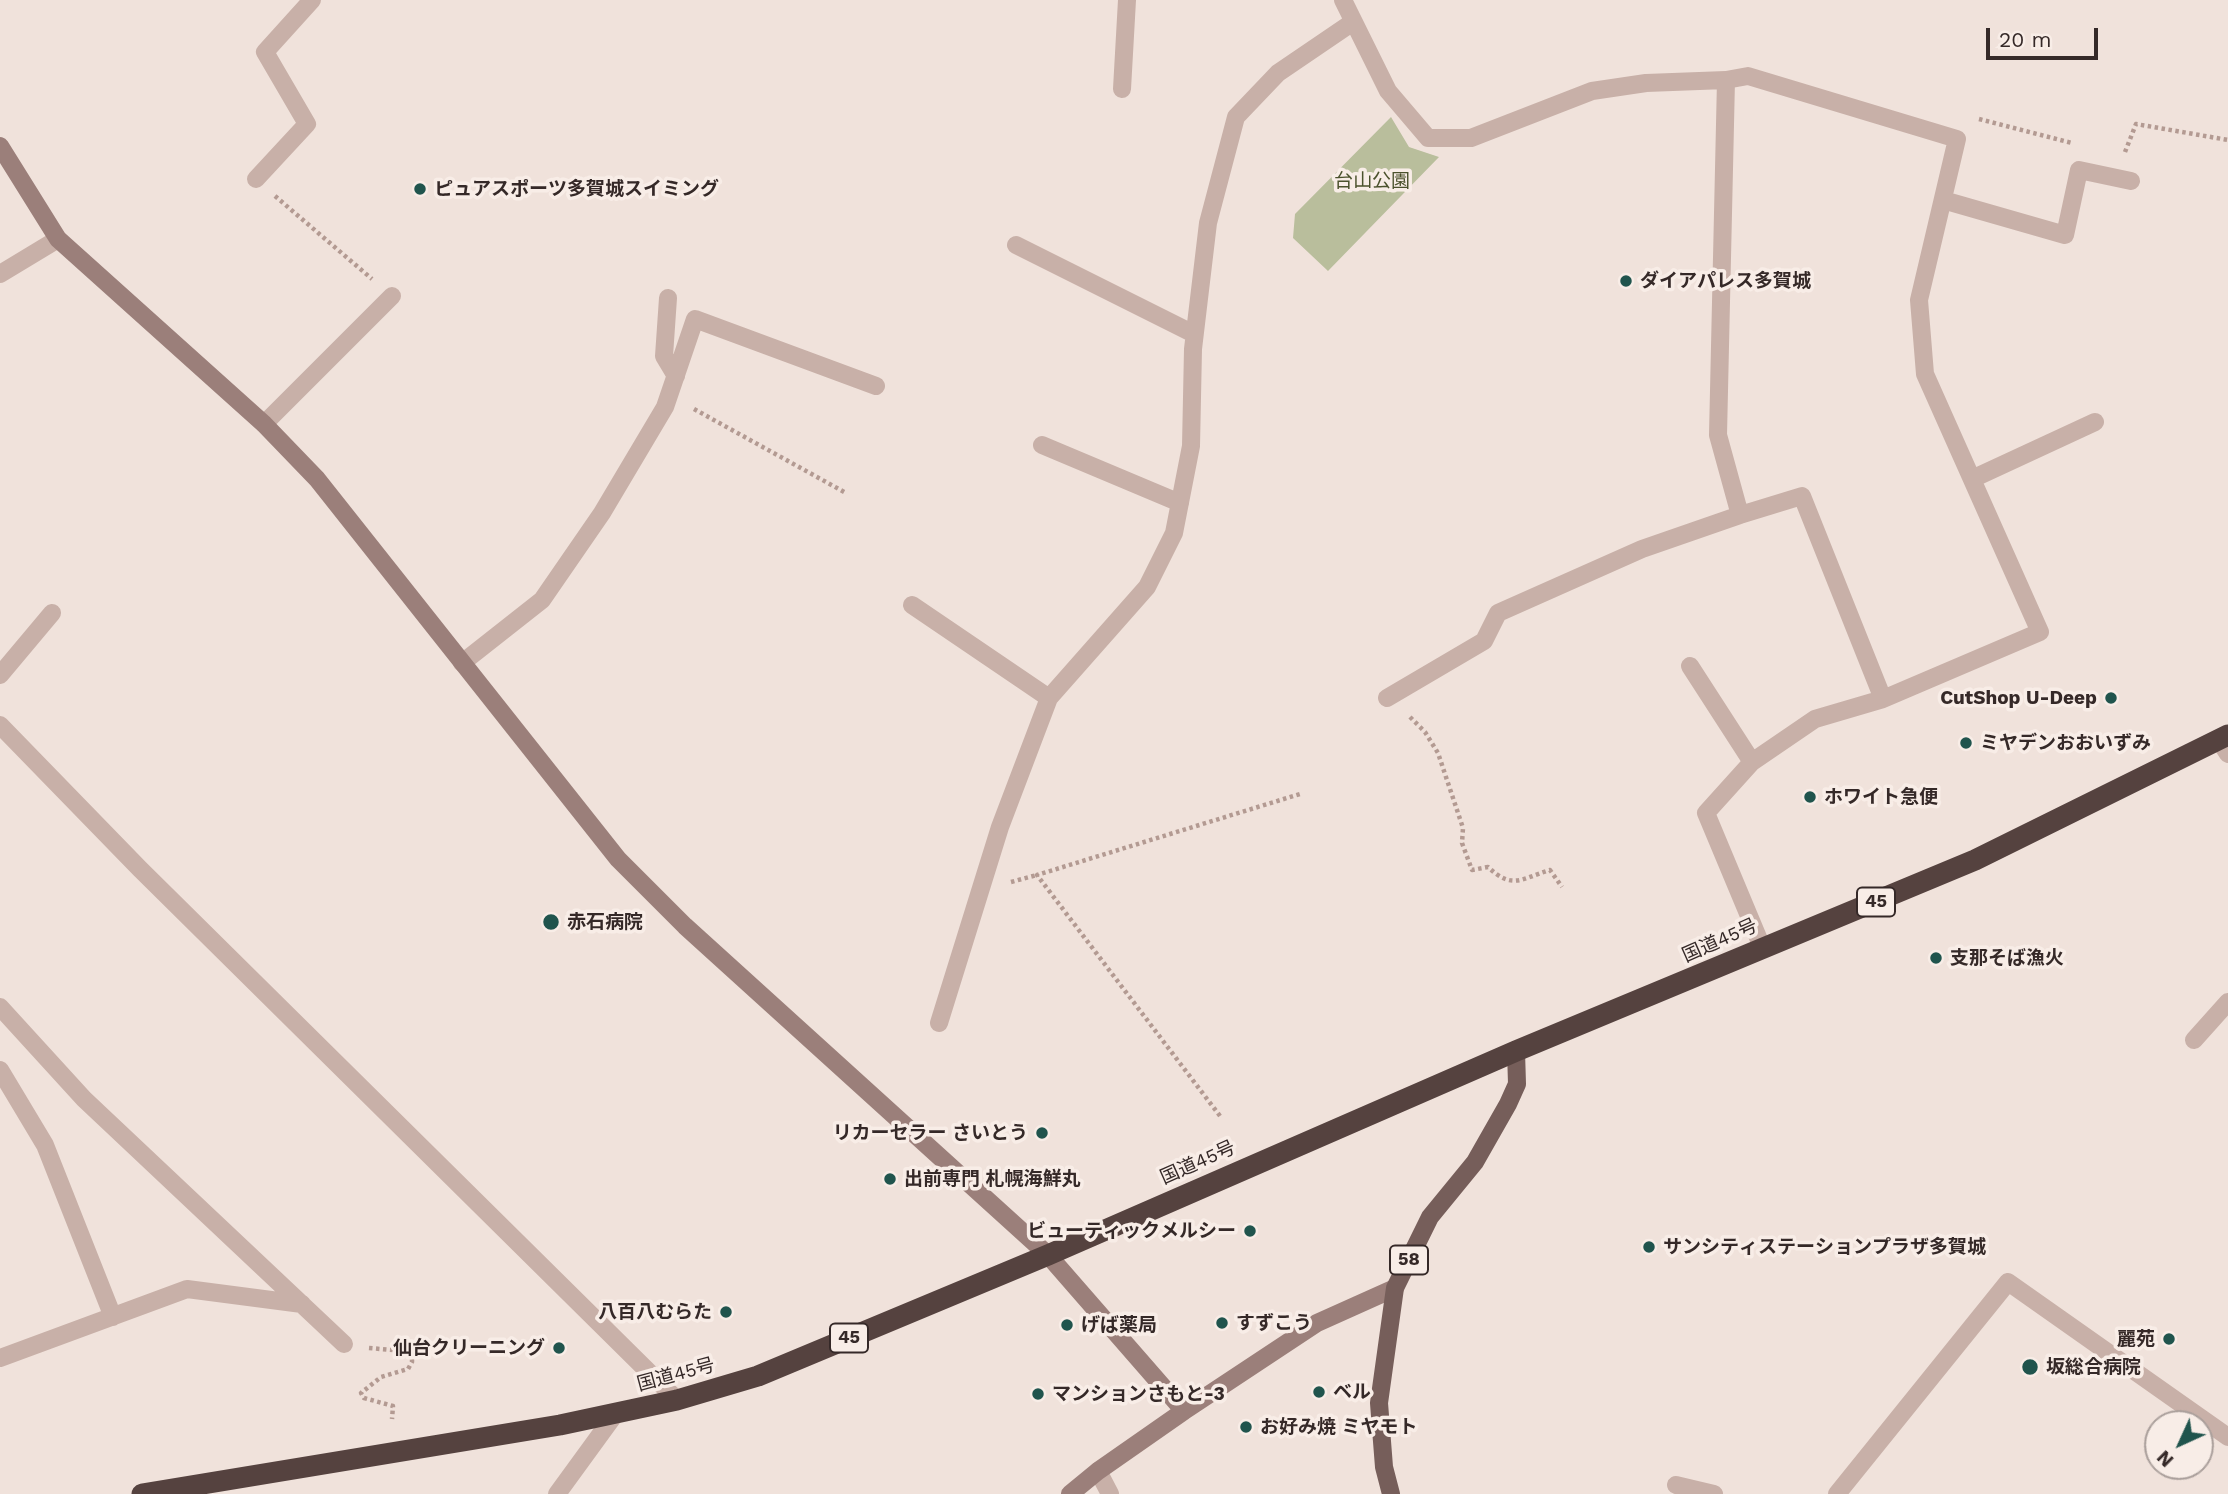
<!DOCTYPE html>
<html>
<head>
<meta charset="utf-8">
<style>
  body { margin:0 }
  #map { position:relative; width:2228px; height:1494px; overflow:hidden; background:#f0e2db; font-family:"Work Sans",sans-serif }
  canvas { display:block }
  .north { position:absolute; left:2144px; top:1410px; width:70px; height:70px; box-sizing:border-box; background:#f8ede7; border:2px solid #aa9f9b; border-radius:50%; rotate:225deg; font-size:19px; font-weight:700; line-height:28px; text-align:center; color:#352928 }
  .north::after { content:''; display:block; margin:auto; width:24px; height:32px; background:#20544d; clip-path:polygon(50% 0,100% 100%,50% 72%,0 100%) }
  .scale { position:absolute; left:1986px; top:28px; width:112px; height:32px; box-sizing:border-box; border:4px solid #352928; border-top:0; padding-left:9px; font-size:21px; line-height:24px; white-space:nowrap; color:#352928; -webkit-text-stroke:5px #f8ede7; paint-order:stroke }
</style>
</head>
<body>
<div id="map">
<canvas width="2228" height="1494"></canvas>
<div class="north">N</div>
<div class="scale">20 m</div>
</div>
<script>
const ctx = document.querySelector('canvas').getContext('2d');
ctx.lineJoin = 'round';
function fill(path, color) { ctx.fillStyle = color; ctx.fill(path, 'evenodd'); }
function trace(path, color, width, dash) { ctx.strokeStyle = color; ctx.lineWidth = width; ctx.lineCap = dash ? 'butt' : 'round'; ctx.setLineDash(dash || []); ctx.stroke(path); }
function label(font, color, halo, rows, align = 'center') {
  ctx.font = font + ' "Work Sans","Noto Sans JP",sans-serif'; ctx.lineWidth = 7; ctx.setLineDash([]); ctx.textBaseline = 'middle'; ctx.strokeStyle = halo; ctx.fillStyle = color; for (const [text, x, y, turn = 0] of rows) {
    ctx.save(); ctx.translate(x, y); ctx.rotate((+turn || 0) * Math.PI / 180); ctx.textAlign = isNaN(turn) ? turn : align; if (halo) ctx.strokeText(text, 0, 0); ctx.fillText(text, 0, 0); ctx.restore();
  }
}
fill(new Path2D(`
  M1391 117 1409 147 1439 157 1328 271 1293 238 1295 214Z`), '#b9be9c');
trace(new Path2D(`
  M1979 119 2072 143
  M2125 152 2136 124 2228 140
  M275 196 372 279
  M694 409 846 493
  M1410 717 1425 732 1438 753 1463 828 1462 843 1472 870 1488 867C1513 890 1520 879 1550 870L1562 887
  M1011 882 1037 875
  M1220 1116 1037 875 1300 794
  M369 1348 404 1351 412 1354V1362L408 1369 381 1377 361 1393 364 1398 393 1406 392 1419`), '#b39a92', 4.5, [3.5, 3.5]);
trace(new Path2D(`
  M1676 1485 1714 1494`), '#c8b0a8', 18);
trace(new Path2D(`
  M1343 0 1388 91 1428 138H1471L1592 91 1646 83 1726 80 1718 435 1740 515 1802 496 1883 699 1815 719 1752 762 1706 813 1762 947
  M1726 80 1748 76 1957 139 1919 300 1925 374 2040 632 1883 699
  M1122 89 1127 0
  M256 179 307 124 265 52 312 0
  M1943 200 2065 235 2079 170 2131 181
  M1016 245 1194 334
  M0 274 58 239
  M668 298 664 356 676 376
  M264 424 392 296
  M1042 445 1180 503
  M1972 479 2095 422
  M912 605 1049 698
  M462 663 542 600 602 513 665 407 695 319 876 386
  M1690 666 1752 762
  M0 675 52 613
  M1387 698 1484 641 1498 613 1642 549 1740 515
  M0 725 140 869 677 1400
  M2219 740 2228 754
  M0 1007 84 1099 344 1344
  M939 1023 1000 827 1049 698 1147 587 1174 533 1191 446 1193 349 1208 223 1236 117 1278 73 1353 22
  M2194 1040 2228 1002
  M0 1070 45 1145 113 1317
  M0 1358 187 1289 302 1304
  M1098 1471 1110 1494
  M557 1494 616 1413
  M1837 1494 2008 1282 2228 1437`), '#c8b0a8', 18);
trace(new Path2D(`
  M0 146 58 239 264 424 317 479 618 859 685 926 1048 1255 1184 1411
  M1070 1494 1098 1471 1184 1411 1317 1323 1395 1288`), '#9b7f7a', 18);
trace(new Path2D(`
  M1391 1494 1384 1467 1379 1403 1395 1288 1430 1217 1475 1162 1508 1104 1517 1084 1516 1051`), '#765e5a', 18);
trace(new Path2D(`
  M142 1494 560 1425 677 1400 758 1376 1048 1255 1516 1051 1975 860 2228 735`), '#55423f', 21);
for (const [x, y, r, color] of [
  [420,189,7,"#20544d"],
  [1626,281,7,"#20544d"],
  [2111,698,7,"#20544d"],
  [1966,743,7,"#20544d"],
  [1810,797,7,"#20544d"],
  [551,922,9,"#20544d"],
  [1936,958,7,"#20544d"],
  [1042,1133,7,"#20544d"],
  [890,1179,7,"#20544d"],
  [1250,1231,7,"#20544d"],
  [1649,1247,7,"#20544d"],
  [726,1312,7,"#20544d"],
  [1222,1323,7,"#20544d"],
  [1067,1325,7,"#20544d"],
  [2169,1339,7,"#20544d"],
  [559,1348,7,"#20544d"],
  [2030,1367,9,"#20544d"],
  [1319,1392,7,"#20544d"],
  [1038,1394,7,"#20544d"],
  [1246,1427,7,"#20544d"]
]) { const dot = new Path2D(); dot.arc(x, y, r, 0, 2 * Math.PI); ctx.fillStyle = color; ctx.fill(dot); trace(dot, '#f8ede7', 2.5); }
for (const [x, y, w] of [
  [1876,902,38],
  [1409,1260,38],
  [849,1338,38]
]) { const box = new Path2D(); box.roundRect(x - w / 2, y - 14.5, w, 29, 5); ctx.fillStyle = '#f8ede7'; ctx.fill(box); trace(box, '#352928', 2); }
label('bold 18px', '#352928', null, [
  ["45",1876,902],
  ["58",1409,1260],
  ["45",849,1338]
]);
label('19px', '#4b522d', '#f8ede7', [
  ["台山公園",1372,181]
]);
label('bold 19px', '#352928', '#f8ede7', [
  ["ピュアスポーツ多賀城スイミング",434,189],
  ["ダイアパレス多賀城",1640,281],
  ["CutShop U-Deep",2097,698,"right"],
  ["ミヤデンおおいずみ",1980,743],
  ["ホワイト急便",1824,797],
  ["赤石病院",567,922],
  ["支那そば漁火",1950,958],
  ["リカーセラー さいとう",1028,1133,"right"],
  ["出前専門 札幌海鮮丸",904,1179],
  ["ビューティックメルシー",1236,1231,"right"],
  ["サンシティステーションプラザ多賀城",1663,1247],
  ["八百八むらた",712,1312,"right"],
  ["すずこう",1236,1323],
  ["げば薬局",1081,1325],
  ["麗苑",2155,1339,"right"],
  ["仙台クリーニング",545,1348,"right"],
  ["坂総合病院",2046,1367],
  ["ベル",1333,1392],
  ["マンションさもと-3",1052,1394],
  ["お好み焼 ミヤモト",1260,1427]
], 'left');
label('19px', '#352928', '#f8ede7', [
  ["国道45号",1720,941,-24],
  ["国道45号",1198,1163,-24],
  ["国道45号",676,1375,-15]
]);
</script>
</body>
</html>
